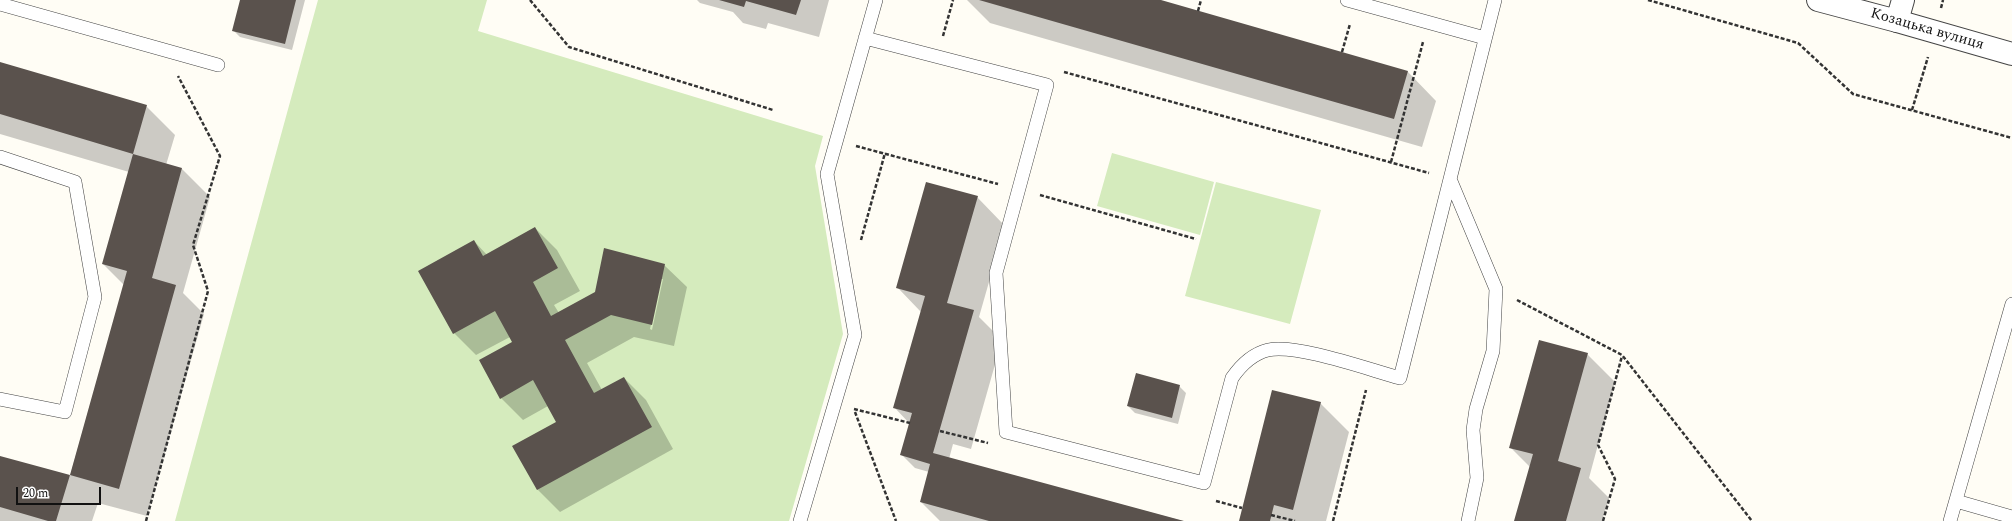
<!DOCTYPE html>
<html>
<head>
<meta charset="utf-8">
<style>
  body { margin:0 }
  #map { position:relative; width:2012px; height:521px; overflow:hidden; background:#fffdf5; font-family:Spectral,serif }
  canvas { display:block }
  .scale { position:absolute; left:16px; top:487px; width:85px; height:18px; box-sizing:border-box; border:2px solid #111; border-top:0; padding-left:5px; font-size:12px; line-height:14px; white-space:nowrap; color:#111; -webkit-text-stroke:3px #fff; paint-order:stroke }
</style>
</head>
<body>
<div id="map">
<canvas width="2012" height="521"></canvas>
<div class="scale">20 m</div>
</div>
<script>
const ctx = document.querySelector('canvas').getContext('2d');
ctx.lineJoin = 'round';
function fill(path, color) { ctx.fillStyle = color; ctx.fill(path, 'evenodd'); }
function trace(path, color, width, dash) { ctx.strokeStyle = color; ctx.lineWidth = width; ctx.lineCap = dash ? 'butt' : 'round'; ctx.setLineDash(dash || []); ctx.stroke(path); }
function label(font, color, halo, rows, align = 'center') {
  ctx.font = font + ' Spectral,serif'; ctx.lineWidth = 4; ctx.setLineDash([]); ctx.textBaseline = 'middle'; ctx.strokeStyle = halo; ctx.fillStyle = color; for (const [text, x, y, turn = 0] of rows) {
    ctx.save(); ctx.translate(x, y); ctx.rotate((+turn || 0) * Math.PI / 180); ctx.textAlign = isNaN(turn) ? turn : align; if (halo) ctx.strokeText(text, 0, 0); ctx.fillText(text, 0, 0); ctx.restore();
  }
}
fill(new Path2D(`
  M318 0H487L478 31 823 136 815 166 843 334 789 521H175Z
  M1112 153 1214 182 1200 235 1097 206Z
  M1216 182 1321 210 1290 324 1185 296Z`), '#d5ebbd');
fill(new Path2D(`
  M241 0H305L292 50 240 37 234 31Z
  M697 0H829L819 37 768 23 766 29 743 23 733 12 700 3Z
  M967 0H1157L1408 72 1436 101 1422 147 990 23Z
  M0 63 146 106 175 135 166 165 182 169 210 197 183 293 204 314 147 516 98 503 92 521H0V457L70 476 124 285 103 264 129 172 0 134Z
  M977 197 1005 226 979 317 1002 340 971 449 953 444 949 459 1183 521H940L921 502 929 472 915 468 901 454 910 424 894 407 921 312 898 288Z
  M535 228 557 250 580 291 554 305 559 313 664 265 687 287 674 346 634 337 587 363 602 390 624 378 646 400 673 449 560 512 538 490 558 423 548 406 523 420 501 398 513 342 510 337 476 355 454 333 474 241 487 255ZM661 279H663L652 330 650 329Z
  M1587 354 1615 382 1589 478 1609 498 1602 521H1515L1530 467 1510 447Z
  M1179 386 1186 393 1178 424 1135 413 1128 406Z
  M1320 403 1349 432 1326 521H1240Z`), '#0003');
fill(new Path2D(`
  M240 0H296L285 44 232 31Z
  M719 0H801L796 15 746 1 744 7Z
  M979 0H1161L1408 71 1394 119Z
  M0 62 147 105 133 154 182 168 152 278 176 285 119 489 70 475 127 271 102 264 133 154 0 114Z
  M926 182 978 196 947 303 974 310 933 453 1184 521H989L920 502 930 464 900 455 912 413 893 408 925 296 896 288Z
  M535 227 558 268 533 282 551 316 595 292 604 248 665 264 652 325 611 315 565 340 594 393 624 377 652 427 537 490 512 446 556 422 533 380 500 399 479 360 512 342 495 311 453 334 418 271 474 240 483 256Z
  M1539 340 1588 353 1558 461 1581 468 1566 521H1514L1533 454 1509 448Z
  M1136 373 1180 385 1172 418 1127 406Z
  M1272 390 1321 402 1293 510 1274 505 1270 521H1239Z
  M0 456 70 475 56 521H48L0 507Z`), '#5a524d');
const service = new Path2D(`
  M1347 0 1485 38
  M0 4 218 65
  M865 38 1047 85 996 273 1006 432 1204 483 1232 378C1241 365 1252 354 1268 350 1298 344 1367 369 1400 378L1495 0
  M0 157 75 182 95 297 65 412 0 399
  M1450 179 1496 289 1493 351 1476 409 1473 430 1477 478 1468 521
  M1956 501 2012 517
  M800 521 855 335 827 174 876 0
  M1950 521 2012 304`);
const minor = new Path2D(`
  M1897 21 2012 54`);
const tertiary = new Path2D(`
  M1818 0 1897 21 1903 0`);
trace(service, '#444', 14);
trace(minor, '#444', 24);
trace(tertiary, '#444', 24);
trace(new Path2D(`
  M530 0 569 47 773 110
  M1648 0 1798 43 1853 94 2012 138
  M1941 8 1943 0
  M1198 11 1201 0
  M943 36 953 0
  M1342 52 1350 24
  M1064 72 1429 173
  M1912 110 1928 57
  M856 146 998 184
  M1391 162 1423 42
  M1040 195 1196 239
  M861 240 885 153
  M1517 300 1622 355 1752 521
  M854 409 910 423
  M855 412 896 521
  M940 431 988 443
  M1216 501 1242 508
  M1271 515 1295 521
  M146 521 208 291 193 245 220 156 178 76
  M1333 521 1366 390
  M1603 521 1615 479 1598 445 1622 356`), '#333', 2.5, [4, 2]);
trace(service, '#fff', 13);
trace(minor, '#fff', 22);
trace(tertiary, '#fff', 22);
label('15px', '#111', '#fff', [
  ["Козацька вулиця",1927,30,16]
]);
</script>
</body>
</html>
